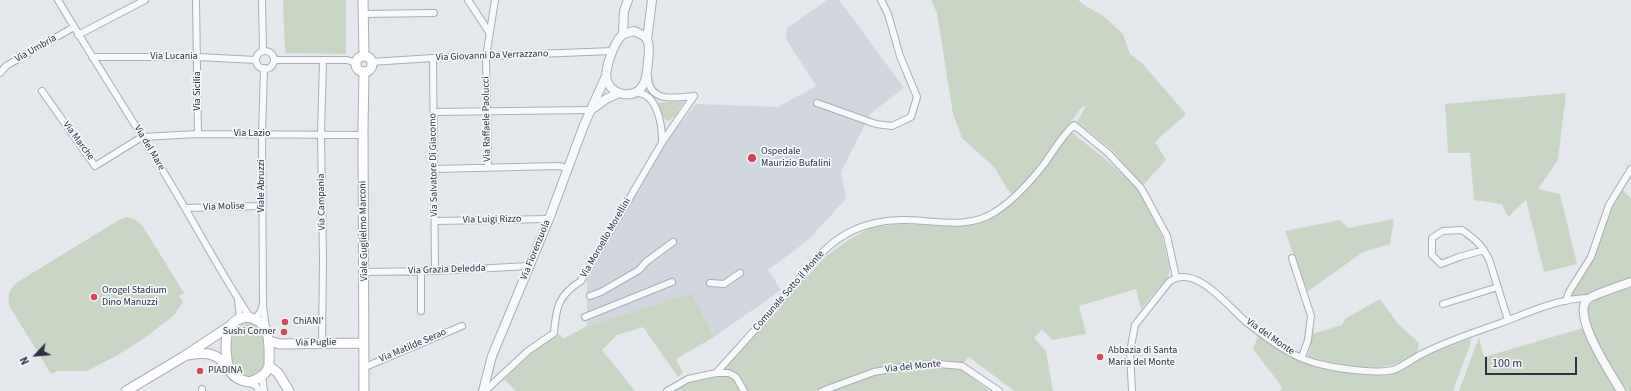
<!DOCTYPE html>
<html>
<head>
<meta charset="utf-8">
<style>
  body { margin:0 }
  #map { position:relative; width:1631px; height:391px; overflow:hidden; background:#e4e7ec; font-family:"Source Sans 3",sans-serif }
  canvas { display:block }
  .north { position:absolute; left:16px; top:335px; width:40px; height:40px; -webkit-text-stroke:3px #f4f6f9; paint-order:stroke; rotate:244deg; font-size:11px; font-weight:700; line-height:16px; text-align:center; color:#2b3445 }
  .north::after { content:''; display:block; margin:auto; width:14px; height:18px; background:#2b3445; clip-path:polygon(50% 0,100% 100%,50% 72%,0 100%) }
  .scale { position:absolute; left:1485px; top:357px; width:92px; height:18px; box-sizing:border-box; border:2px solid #2b3445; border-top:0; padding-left:5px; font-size:12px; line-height:14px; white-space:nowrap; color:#2b3445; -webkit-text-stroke:3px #f4f6f9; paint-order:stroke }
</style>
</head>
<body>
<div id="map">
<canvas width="1631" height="391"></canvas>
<div class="north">N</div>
<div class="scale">100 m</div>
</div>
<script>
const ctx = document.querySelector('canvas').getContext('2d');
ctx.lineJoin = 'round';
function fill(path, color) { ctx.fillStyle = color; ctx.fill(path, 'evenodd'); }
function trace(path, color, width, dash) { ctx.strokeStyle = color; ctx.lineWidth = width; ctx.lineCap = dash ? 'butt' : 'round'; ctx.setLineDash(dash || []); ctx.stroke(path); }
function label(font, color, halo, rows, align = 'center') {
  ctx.font = font + ' "Source Sans 3",sans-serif'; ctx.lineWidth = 3.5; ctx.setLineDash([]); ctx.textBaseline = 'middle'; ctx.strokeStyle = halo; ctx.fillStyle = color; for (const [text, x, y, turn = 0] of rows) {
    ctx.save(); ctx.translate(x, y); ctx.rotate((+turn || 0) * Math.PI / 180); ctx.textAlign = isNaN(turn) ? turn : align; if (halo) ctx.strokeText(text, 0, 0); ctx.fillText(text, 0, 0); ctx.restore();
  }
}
fill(new Path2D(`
  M827 0H839L904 88 871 113 841 172 846 199 807 241 768 270 781 290 714 337 692 293 587 326V276L665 143 696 104 778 107 816 86 786 39 787 28Z`), '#d2d6de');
fill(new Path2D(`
  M283 0H346V54L285 53Z
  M931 0H1078L1087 7 1102 15 1123 34 1130 54 1142 63 1186 114 1155 142 1166 160 1143 185 1112 150 1077 122 1086 106 1082 107 1030 176 1012 194 1007 189 995 168 962 138 953 114 937 13Z
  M1566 93 1558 160 1538 189 1560 194 1577 264 1544 272 1526 200 1508 217 1502 204 1474 200 1470 153H1448L1445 104Z
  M684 101 676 115 669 121 664 119 658 105V103Z
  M1071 132 1104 158 1129 180 1139 191 1162 236 1170 269 1168 277 1141 309 1136 289 1079 306 1086 334 1052 340 1042 329 1034 338 1046 351 1053 391H1014L969 357 963 363V371L990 391H675C686 380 706 378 721 377L722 370 825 257 847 241 870 228 898 224 956 226 975 224 992 217 1029 184Z
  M1621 188 1631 199V278L1588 294 1572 297 1571 292 1584 271 1611 205Z
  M127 217 136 220 142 225 184 293 179 296 183 302 174 315 168 320 143 339 116 356 87 371H57L51 374 10 307C7 297 8 291 16 283L119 220Z
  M1394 219 1390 244 1363 252 1307 292 1285 231 1340 220 1348 228Z
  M1631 287V391H1627C1619 378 1579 318 1589 306 1598 295 1619 292 1631 287Z
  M692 293 714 337 676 359 683 373 678 377 643 327 617 335 602 350 635 391H516L504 379 537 348 560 334 563 339 587 326Z
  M1380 299 1399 325 1419 343 1417 353C1409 358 1399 364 1389 366 1365 370 1330 364 1308 356L1312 334 1342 325 1345 319Z
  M248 320 259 325 265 336 266 365 259 374 250 378 237 375 231 366 230 331 238 323Z
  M1583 328 1618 391H1459L1479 337 1484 357Z
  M1258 336 1300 359 1323 369 1373 375 1394 372 1427 355 1471 338 1470 345 1453 391H1280L1282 387 1253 349Z`), '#c9d6c5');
const minor = new Path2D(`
  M58 0C94 61 133 120 169 181 197 227 221 274 250 317
  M196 0 198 134
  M262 0 263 51
  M468 0 489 32
  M363 14 434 13
  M78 35 145 0
  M256 60a9 9 0 1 1 18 0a9 9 0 1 1-18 0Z
  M92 57H198L256 60
  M433 58 435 271
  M274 60H347L356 63
  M371 62 433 58 613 51
  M0 73 6 66 74 27
  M648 77C649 103 675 98 694 96
  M42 91 95 166 142 137 198 134 363 135
  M635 93C657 91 662 125 662 140
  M817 103 876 124 892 126 911 117 917 97 900 56 888 14 881 0
  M434 112 590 110
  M488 168 486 57 495 0
  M434 169 559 166 567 168
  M185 208 262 206
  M435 221 549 219
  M1484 250 1459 257 1441 264 1432 255V238L1443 231 1462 230C1477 241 1480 243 1489 259L1508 320
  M1292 258 1311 316 1308 340 1302 357
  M364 272 435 271 529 266
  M710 283 724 284 740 273
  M590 296 601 292 639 270 646 262 673 242
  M238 300 240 318
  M1566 301 1569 292 1591 257 1609 205 1631 169
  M1443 304 1498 287
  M263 306 266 328
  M421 311V271
  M585 317 672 282
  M255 319 261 311 263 304 262 134 264 68
  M322 343 323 259 321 134 323 61
  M365 367 462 326
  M716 373C742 344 769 315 794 285 811 265 824 246 848 233 865 224 885 220 904 220 934 220 968 230 995 212 1014 200 1031 181 1045 163 1054 150 1062 136 1074 125L1108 153 1141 188 1167 236 1176 277
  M262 376 264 391
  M250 382 257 387 259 391
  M202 391V389
  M485 391 528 351 554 333C556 308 558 295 581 281L663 141 694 96
  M667 391 688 379 716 373H729L736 377 744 391
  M822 391 874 372 914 365 939 364 962 366 999 391
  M1132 391 1130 352 1135 325 1169 282C1196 261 1231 311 1250 325 1272 342 1296 360 1324 365 1340 369 1378 374 1393 370 1403 367 1413 358 1422 354 1447 341 1475 332 1501 323 1527 313 1560 298 1588 298`);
const tertiary = new Path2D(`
  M634 31C639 33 644 35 647 39 650 46 649 54 648 61 647 77 645 97 623 94 617 93 611 89 608 83 602 73 614 43 622 35 626 33 630 32 634 31Z
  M623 34 624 11 628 0
  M647 40 652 0
  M591 110 606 99 619 93
  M483 391 492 356 549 219 584 125 606 76
  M1621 391C1612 375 1570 314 1588 299 1592 295 1623 285 1631 282`);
const secondary = new Path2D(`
  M363 0 364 56
  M356 64a8 8 0 1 1 16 0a8 8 0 1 1-16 0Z
  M364 72 363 128 364 391
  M245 317C273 319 269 345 269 366 266 375 259 379 250 382 228 379 227 367 226 348 226 333 228 321 245 317Z
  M269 341 280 344 364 343
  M188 355C206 352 217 352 228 368
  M269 366 278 373 289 391
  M126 391 183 357 230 326`);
trace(minor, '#a9aeb7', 8);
trace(tertiary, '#a9aeb7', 10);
trace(secondary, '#a9aeb7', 11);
trace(minor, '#f7f8fa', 6);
trace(tertiary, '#f7f8fa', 8);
trace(secondary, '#fff', 9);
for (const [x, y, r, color] of [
  [752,158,5,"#d1495b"],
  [94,297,4,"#d1495b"],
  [285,322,4,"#d1495b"],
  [284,332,4,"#d1495b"],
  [1100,357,4,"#d1495b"],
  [200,371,4,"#d1495b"]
]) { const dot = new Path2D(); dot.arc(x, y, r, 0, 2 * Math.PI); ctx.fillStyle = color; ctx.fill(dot); trace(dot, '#f4f6f9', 1.5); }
label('10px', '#2b3445', '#f4f6f9', [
  ["Via Umbria",36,49,-30],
  ["Via Giovanni Da Verrazzano",492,56,-2],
  ["Via Lucania",174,57],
  ["Via Sicilia",198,91,-90],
  ["Via Raffaele Paolucci",487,119,-91],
  ["Via Lazio",252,134],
  ["Via Marche",78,141,54],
  ["Via del Mare",149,148,59],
  ["Via Salvatore Di Giacomo",434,165,-91],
  ["Viale Abruzzi",262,186,-90],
  ["Via Campania",322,202,-91],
  ["Via Molise",224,207,-2],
  ["Via Luigi Rizzo",492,220,-1],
  ["Viale Guglielmo Marconi",364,231,-91],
  ["Via Moroello Morellini",606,238,-60],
  ["Via Fiorenzuola",536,250,-68],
  ["Via Grazia Deledda",447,270,-2],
  ["Comunale Sotto il Monte",789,291,-49],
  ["Via del Monte",1270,337,35],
  ["Via Puglie",316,343,-1],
  ["Via Matilde Serao",413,346,-23],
  ["Via del Monte",913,367,-6]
]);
label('10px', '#2b3445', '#f4f6f9', [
  ["Ospedale",761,152],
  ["Maurizio Bufalini",761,164],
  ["Orogel Stadium",102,291],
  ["Dino Manuzzi",102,303],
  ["ChiANI'",293,322],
  ["Sushi Corner",276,332,"right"],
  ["Abbazia di Santa",1108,351],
  ["Maria del Monte",1108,363],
  ["PIADINA",208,371]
], 'left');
</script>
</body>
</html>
